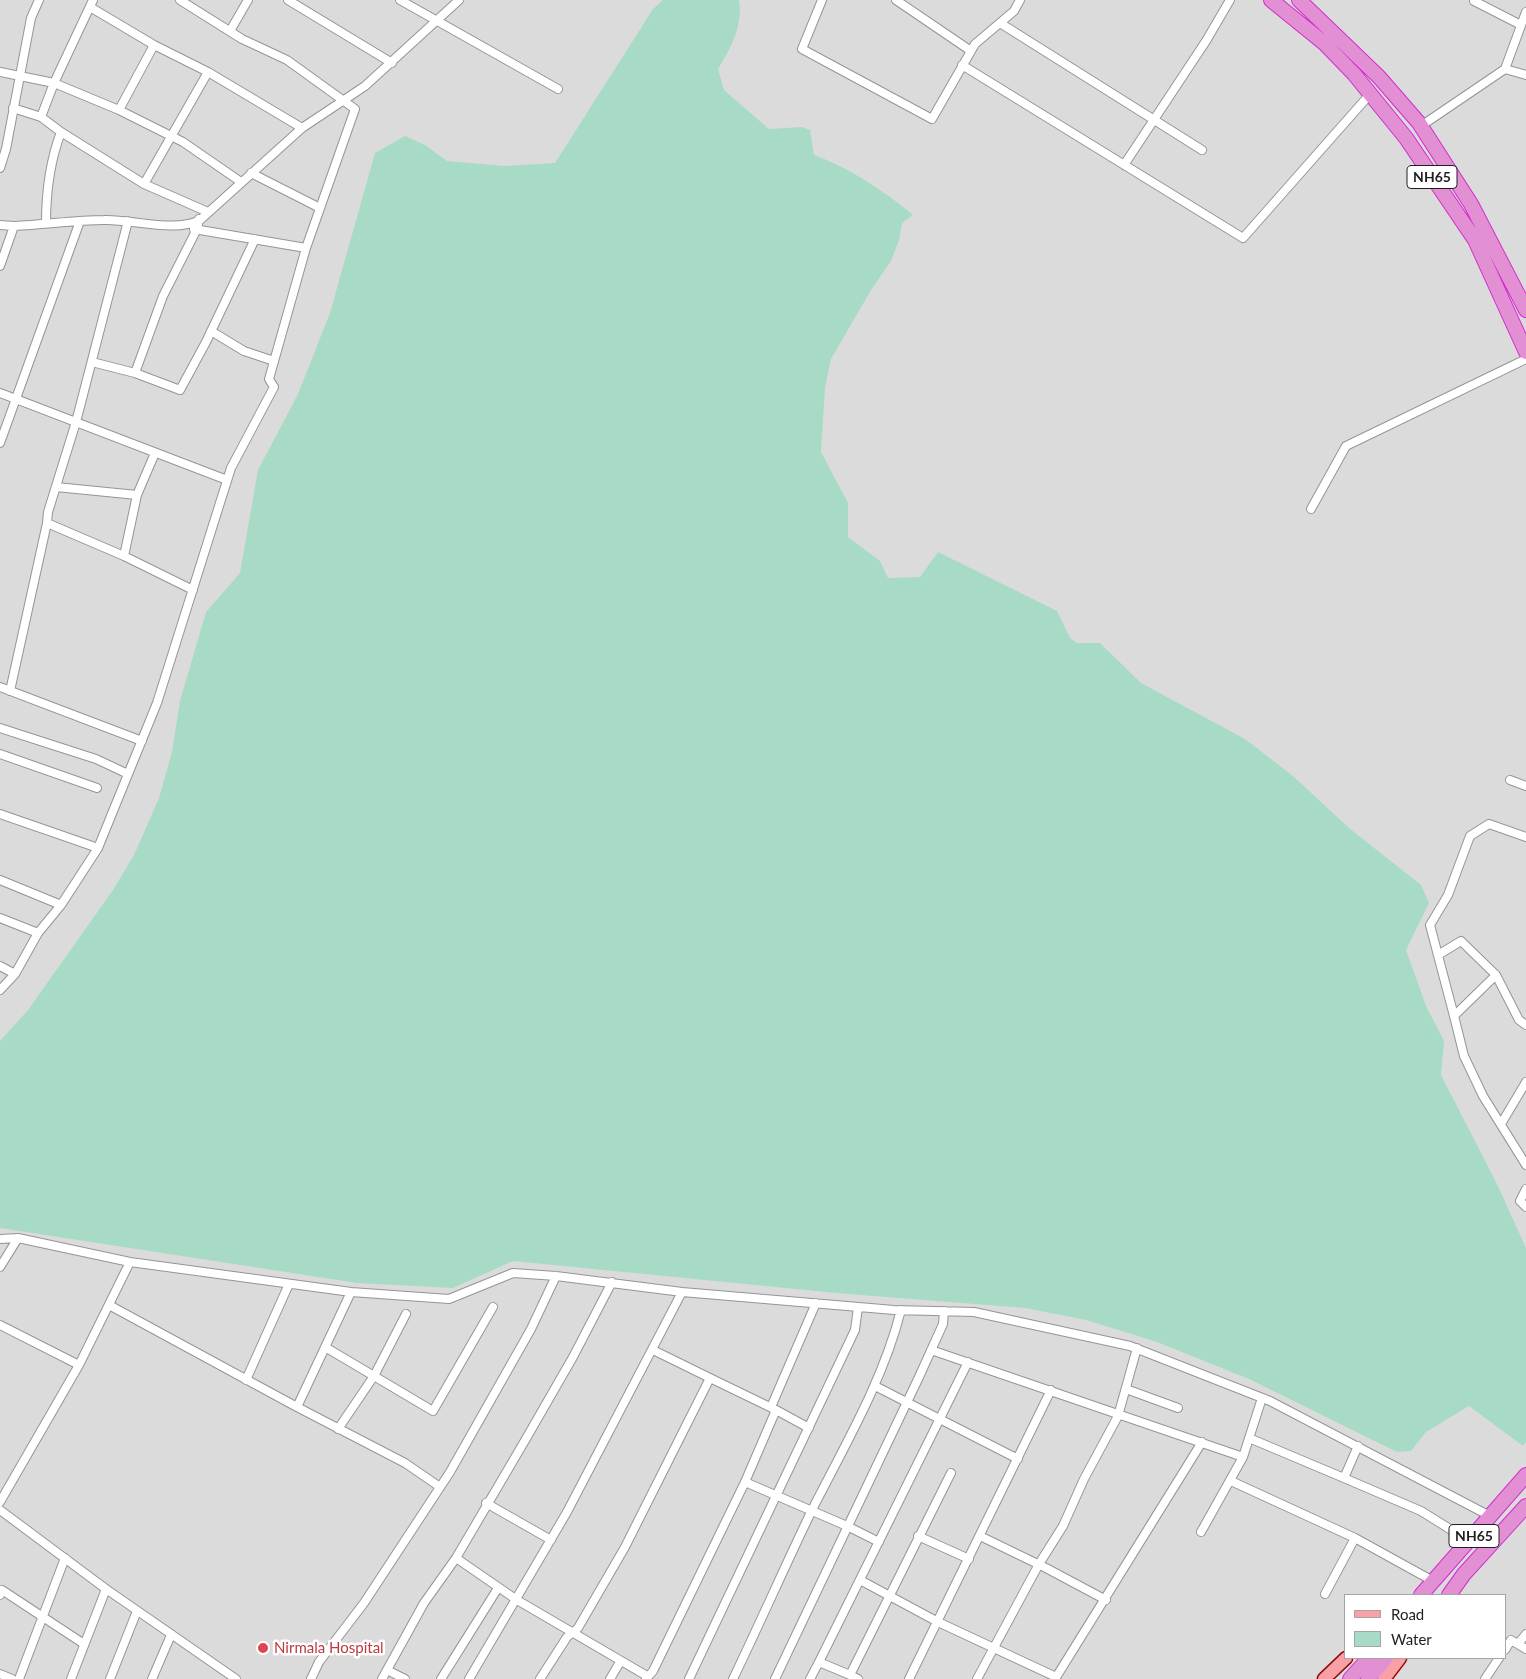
<!DOCTYPE html>
<html>
<head>
<meta charset="utf-8">
<style>
  body { margin:0 }
  #map { position:relative; width:1526px; height:1679px; overflow:hidden; background:#efe5e5; font-family:Lato,sans-serif }
  canvas { display:block }
  .legend { position:absolute; left:1344px; top:1594px; width:162px; height:65px; box-sizing:border-box; background:#fff; border:1px solid #a5a5a5; margin:0; padding:6px 9px; list-style:none; font-size:15px; color:#1e1e1e }
  .legend li { display:flex; align-items:center; gap:10px; height:25px }
  .legend b { width:25px; border:1px solid #a5a5a5 }
</style>
</head>
<body>
<div id="map">
<canvas width="1526" height="1679"></canvas>
<ul class="legend">
<li><b style="height:6px;background:#f8a0a6"></b>Road</li>
<li><b style="height:14px;background:#a7dbc6"></b>Water</li>
</ul>
</div>
<script>
const ctx = document.querySelector('canvas').getContext('2d');
ctx.lineJoin = 'round';
function fill(path, color) { ctx.fillStyle = color; ctx.fill(path, 'evenodd'); }
function trace(path, color, width, dash) { ctx.strokeStyle = color; ctx.lineWidth = width; ctx.lineCap = dash ? 'butt' : 'round'; ctx.setLineDash(dash || []); ctx.stroke(path); }
function label(font, color, halo, rows, align = 'center') {
  ctx.font = font + ' Lato,sans-serif'; ctx.lineWidth = 5; ctx.setLineDash([]); ctx.textBaseline = 'middle'; ctx.strokeStyle = halo; ctx.fillStyle = color; for (const [text, x, y, turn = 0] of rows) {
    ctx.save(); ctx.translate(x, y); ctx.rotate((+turn || 0) * Math.PI / 180); ctx.textAlign = isNaN(turn) ? turn : align; if (halo) ctx.strokeText(text, 0, 0); ctx.fillText(text, 0, 0); ctx.restore();
  }
}
fill(new Path2D(`
  M0 0H1526V1679H0ZM1345 1595H1505V1658H1345Z`), '#dcdbdc');
fill(new Path2D(`
  M663 0H739C743 26 731 48 718 69L724 90 769 129 802 127 810 130 814 155C850 168 884 191 913 215L902 223 899 240 891 261 871 290 831 359 825 387 821 452 848 503V537L880 561 888 578 920 577 938 552 1057 611 1070 638 1077 643H1100L1141 683 1245 739 1293 776 1349 828 1421 885 1429 903 1406 950 1426 1006 1444 1041 1441 1075 1497 1184 1526 1248V1442L1523 1446 1469 1406 1426 1432 1411 1451 1397 1452 1249 1379 1157 1342 1086 1320 1025 1308 836 1293 513 1261 453 1288 357 1283 0 1228V1041L28 1010 113 890 134 855 159 798 172 752 180 701 206 612 240 573 258 470 298 394 330 313 375 153 405 136 425 145 447 161 505 166 555 163 653 9Z`), '#a7dbc6');
const street = new Path2D(`
  M288 0 392 63
  M400 0 558 89
  M822 0 802 49 932 119 975 44 1014 11 1020 0
  M896 0 971 51
  M1474 1 1521 25
  M90 7 154 45 208 72 302 128
  M1000 23 1202 150
  M230 31 248 0
  M962 65 1243 238 1371 93
  M1505 69 1526 75
  M0 72 54 83 119 110 183 142 241 182
  M13 108 41 117
  M119 110 154 45
  M1421 126 1505 69 1526 12
  M61 132 144 184
  M1124 165 1206 41 1230 0
  M0 168 6 149 31 18 39 0
  M251 173 320 208
  M208 212 144 184 208 72
  M46 223C46 192 50 161 61 132L41 117 54 83 93 0
  M0 225 14 226C44 225 74 220 104 220 132 219 175 233 200 220L302 128 365 86 459 0
  M194 229 306 248
  M0 266 14 226
  M211 331 244 351 274 361
  M92 362 135 373 180 390 206 342 255 239
  M135 373 163 296 197 229 199 219
  M0 393 227 480
  M0 443 80 221
  M56 487 137 495 155 453
  M1311 509 1346 446 1526 359
  M47 523 124 556 193 590
  M124 556 137 495
  M0 687 142 741
  M10 691 47 523 48 512 76 422 128 221
  M0 728 96 759 128 774
  M0 754 97 788
  M1510 780 1526 786
  M0 814 98 848
  M0 880 61 905
  M0 918 38 933
  M1438 955 1461 941 1496 975
  M0 966 15 974
  M0 990 15 974 38 933 61 905 98 848 157 703 231 468 274 387 269 379 306 248 355 109 287 60 242 39 180 0
  M1454 1016 1430 925 1448 895 1470 836 1489 824 1526 837
  M1526 1025 1519 1020 1496 975 1454 1016 1464 1056 1483 1096 1526 1165
  M1501 1124 1526 1082
  M1526 1189 1520 1201 1526 1207
  M0 1239 18 1238 130 1262 79 1365
  M0 1267 18 1238
  M351 1292 449 1299 513 1273 556 1276 682 1292 567 1512 469 1679
  M682 1292 894 1310 974 1312 1130 1346 1270 1401 1490 1516
  M109 1305 297 1407 351 1292 130 1262
  M0 1325 79 1365 0 1502
  M325 1347 433 1411 493 1307
  M931 1350 1243 1457
  M710 1378 776 1410 809 1428
  M246 1380 289 1284
  M875 1386 1018 1459
  M1126 1389 1178 1408
  M297 1407 405 1463 440 1487
  M771 1407 816 1303
  M338 1429 374 1376 406 1314
  M1249 1438 1344 1478
  M1358 1446 1344 1478 1421 1511 1469 1541
  M1231 1481 1355 1538 1433 1581
  M745 1482 847 1526 879 1542
  M486 1503 551 1540
  M0 1510 106 1589 236 1679
  M1201 1532 1243 1457 1262 1398
  M918 1536 969 1559
  M980 1536 1046 1568 1106 1600
  M456 1558 517 1600 647 1676
  M860 1580 938 1622 1056 1677
  M1325 1594 1355 1538
  M0 1595 2 1590 84 1644
  M1518 1644 1526 1634
  M1505 1650 1511 1640 1526 1649
  M387 1670 405 1679
  M0 1674 12 1679
  M850 1675 819 1662 968 1362
  M19 1679 65 1558
  M71 1679 106 1589
  M110 1679 137 1611
  M152 1679 171 1635
  M311 1679 319 1662 364 1603 450 1472 531 1329 556 1276
  M382 1679 424 1603 456 1558 527 1437 573 1357 612 1282
  M441 1679 498 1588
  M540 1679 567 1637 578 1628 625 1547 710 1378 653 1350
  M610 1679 620 1662
  M646 1679 653 1671 745 1482 776 1410
  M689 1679 855 1330 858 1307
  M733 1679C760 1623 785 1566 812 1510 845 1445 883 1381 901 1310
  M775 1679 919 1377 943 1324 944 1311
  M810 1679 819 1662
  M858 1679 850 1675 951 1473
  M909 1679 1051 1390
  M977 1679 1039 1564 1063 1526 1084 1479 1118 1416 1137 1348
  M1055 1679 1202 1442
  M1485 1679 1499 1658`);
const primary = new Path2D(`
  M1324 1679 1346 1658
  M1384 1679 1400 1658`);
const highway = new Path2D(`
  M1271 0 1324 43 1354 74 1406 138 1475 240 1526 352
  M1299 0 1379 77 1419 123 1471 204 1526 310
  M1421 1595 1526 1475
  M1449 1595 1464 1574 1526 1506
  M1350 1679 1369 1658
  M1368 1679 1386 1658`);
trace(street, '#959595', 10);
trace(primary, '#920b06', 15);
trace(highway, '#d32bcf', 16);
trace(street, '#fff', 8);
trace(primary, '#f8a0a6', 12);
trace(highway, '#e38fd4', 14);
for (const [x, y, r, color] of [
  [263,1648,6,"#e0444e"]
]) { const dot = new Path2D(); dot.arc(x, y, r, 0, 2 * Math.PI); ctx.fillStyle = color; ctx.fill(dot); trace(dot, '#fff', 2); }
for (const [x, y, w] of [
  [1432,177,50],
  [1474,1536,50]
]) { const box = new Path2D(); box.roundRect(x - w / 2, y - 11.5, w, 23, 4); ctx.fillStyle = '#fff'; ctx.fill(box); trace(box, '#1e1e1e', 1); }
label('bold 14px', '#1e1e1e', null, [
  ["NH65",1432,177],
  ["NH65",1474,1536]
]);
label('15px', '#be3a42', '#fff', [
  ["Nirmala Hospital",274,1648]
], 'left');
</script>
</body>
</html>
